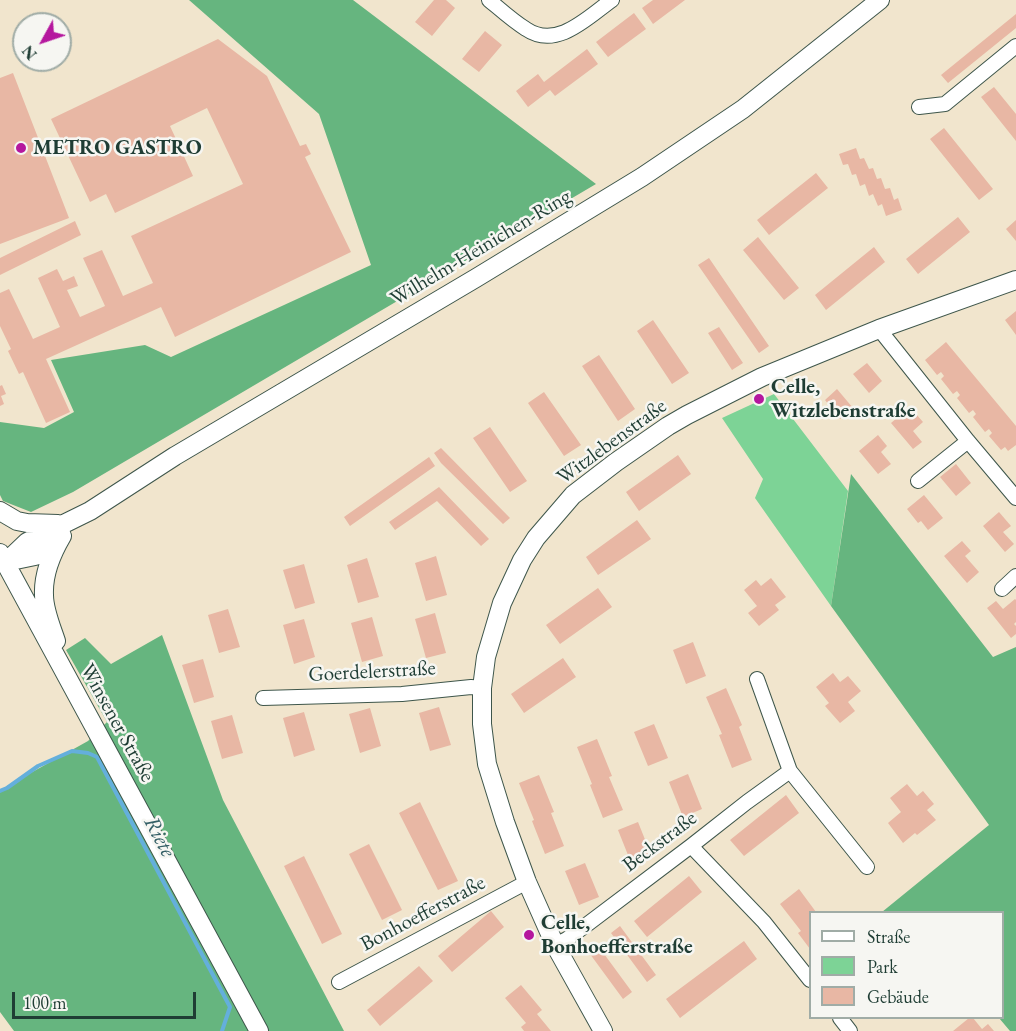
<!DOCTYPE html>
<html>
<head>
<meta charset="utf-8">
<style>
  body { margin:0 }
  #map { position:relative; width:1016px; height:1031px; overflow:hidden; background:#f1e5cd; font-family:"EB Garamond",serif }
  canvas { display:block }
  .legend { position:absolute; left:809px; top:911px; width:195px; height:108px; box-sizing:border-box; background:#f6f6f2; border:2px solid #a0aca6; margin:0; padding:8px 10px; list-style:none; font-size:18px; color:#1f3d34 }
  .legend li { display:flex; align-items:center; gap:12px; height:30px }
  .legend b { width:30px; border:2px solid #a0aca6 }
  .north { position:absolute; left:12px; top:12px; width:60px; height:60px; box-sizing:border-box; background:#f6f6f2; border:2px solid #a0aca6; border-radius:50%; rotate:230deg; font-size:16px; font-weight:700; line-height:24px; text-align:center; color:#1f3d34 }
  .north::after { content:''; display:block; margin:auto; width:21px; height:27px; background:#b5179e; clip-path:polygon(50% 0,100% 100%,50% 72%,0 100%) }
  .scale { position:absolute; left:12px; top:992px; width:184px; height:27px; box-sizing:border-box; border:3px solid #1f3d34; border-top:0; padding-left:8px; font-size:18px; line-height:21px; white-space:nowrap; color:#1f3d34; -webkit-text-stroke:4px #f6f6f2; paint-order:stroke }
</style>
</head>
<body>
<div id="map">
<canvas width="1016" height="1031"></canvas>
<ul class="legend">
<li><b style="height:8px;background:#fff"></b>Straße</li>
<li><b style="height:16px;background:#7dd396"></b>Park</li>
<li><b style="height:16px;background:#e8b7a4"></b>Gebäude</li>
</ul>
<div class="north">N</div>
<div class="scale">100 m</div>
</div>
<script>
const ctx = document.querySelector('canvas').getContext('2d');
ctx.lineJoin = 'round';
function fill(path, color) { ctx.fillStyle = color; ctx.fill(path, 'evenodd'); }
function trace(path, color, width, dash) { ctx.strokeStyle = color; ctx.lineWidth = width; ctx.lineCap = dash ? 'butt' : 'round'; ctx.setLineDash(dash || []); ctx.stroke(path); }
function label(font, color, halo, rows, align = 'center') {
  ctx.font = font + ' "EB Garamond",serif'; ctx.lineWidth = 5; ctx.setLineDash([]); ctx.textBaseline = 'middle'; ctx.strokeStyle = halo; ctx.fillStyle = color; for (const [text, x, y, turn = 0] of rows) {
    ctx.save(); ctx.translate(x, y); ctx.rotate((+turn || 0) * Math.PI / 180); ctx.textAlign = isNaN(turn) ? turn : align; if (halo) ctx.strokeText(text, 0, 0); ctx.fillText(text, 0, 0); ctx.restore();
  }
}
fill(new Path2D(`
  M774 394 848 491 831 606 755 498 763 479 722 418Z`), '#7dd396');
fill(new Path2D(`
  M189 0H353L596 184 73 492 31 512 3 501 0 495V422L44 428 74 412 51 360 145 345 171 357 371 265 319 114Z
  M851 474 993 657 1016 647V1031H1010L999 1018H1002V912H882L989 825 831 606Z
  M162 635 223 800 344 1031H14L0 1012V790L88 741 107 722 66 650 85 638 111 664Z`), '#66b57f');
trace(new Path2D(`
  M0 791 7 788 38 766 72 751 88 753 97 757 230 1007 222 1031`), '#64afdc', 4);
fill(new Path2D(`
  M434 0H446L455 8 432 36 415 22Z
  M653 0H685L653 24 642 8Z
  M634 13 646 29 608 57 596 42Z
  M1016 14V28L948 83 941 75Z
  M485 31 502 45 479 72 462 59Z
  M218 39 267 76 300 146 306 144 311 154 305 157 351 252 175 337 161 307 46 359 70 412 46 423 23 372 19 374 8 351 11 349 0 326V293L9 289 33 339 60 327 38 278 57 269 63 281 74 276 78 286 67 290 80 317 105 306 83 258 102 250 123 296 153 283 131 236 243 184 207 108 170 126 193 176 115 213 106 194 90 202 51 119Z
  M587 49 598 64 555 96 550 90 528 107 516 91 538 74 544 82Z
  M13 73 69 218 0 244V78Z
  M994 87 1016 114V141L981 97Z
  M944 128 993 189 979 200 930 139Z
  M856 148 860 159 864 158 869 169 873 168 877 179 881 178 885 189 890 188 894 200 898 198 902 210 886 216 882 204 878 206 873 194 869 196 865 184 860 186 856 174 852 175 848 164 843 165 839 154Z
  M816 173 828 188 769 235 757 220Z
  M958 217 970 232 918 274 906 259Z
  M1016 220V241L1006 229Z
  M75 221 81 235 0 275V258Z
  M758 237 799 288 784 300 743 250Z
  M874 247 885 262 826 310 815 295Z
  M709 258 769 346 759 353 698 265Z
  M1016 311V335L1005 320Z
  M653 320 689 373 672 384 637 331Z
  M719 327 743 363 732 370 708 333Z
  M946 342 1016 426V445L1008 451 1005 447 1001 450 989 436 992 433 989 429 985 432 973 417 976 414 973 410 969 413 957 398 960 395 957 391 953 394 941 379 944 376 941 372 937 375 925 360Z
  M599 355 635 409 618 421 582 366Z
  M867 363 882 381 869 393 853 374Z
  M2 385 6 394 1 396 4 404 0 406V386Z
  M837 389 853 408 840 419 825 400Z
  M544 392 581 445 564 456 528 403Z
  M910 407 923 422 913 431 922 442 913 449 891 423Z
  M490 427 527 481 510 492 473 438Z
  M878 435 887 446 881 452 891 464 878 474 859 451Z
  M441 448 510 518 503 524 441 463 434 453Z
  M678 455 691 474 639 511 626 492Z
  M429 457 435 466 350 526 344 517Z
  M956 464 971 483 956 496 940 477Z
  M439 487 489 539 481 546 437 501 395 530 389 522Z
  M924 495 943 518 928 530 921 521 918 523 907 509Z
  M999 512 1011 526 1003 532 1014 544 1005 552 983 526Z
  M637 520 651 539 598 575 586 557Z
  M962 541 971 551 965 556 979 572 967 583 944 556Z
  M436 556 447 595 426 601 415 563Z
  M367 558 379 597 358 603 347 565Z
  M304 564 315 603 295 609 283 570Z
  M771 578 786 597 775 605 779 610 759 626 748 613 757 606 744 590 756 580 761 586Z
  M598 588 612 607 560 644 546 625Z
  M1015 599 1016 600V622L1014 624 1016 626V634L1011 638 987 608 996 601 1003 609Z
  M228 609 240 647 219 653 208 615Z
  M435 613 446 653 426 658 415 619Z
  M372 617 383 656 362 662 351 623Z
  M304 619 315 657 294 664 283 625Z
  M693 642 706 676 686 684 673 650Z
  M563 658 576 677 524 713 511 694Z
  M203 659 214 697 194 703 182 665Z
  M833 673 840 682 848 676 861 691 848 702 855 711 840 723 825 706 829 703 816 687Z
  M726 688 742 725 739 727 752 760 732 768 719 735 722 734 706 697Z
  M439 707 451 745 430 751 419 713Z
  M370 708 381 746 360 753 349 714Z
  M304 712 315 750 294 757 283 718Z
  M232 715 243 753 222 759 211 721Z
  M654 724 668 758 648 766 634 732Z
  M597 739 612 776 609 777 623 810 603 818 590 785 592 784 577 747Z
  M688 774 702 809 683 817 669 782Z
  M539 775 554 812 551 813 564 846 545 854 532 821 534 820 519 783Z
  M907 784 917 796 923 791 934 804 927 810 936 820 917 835 915 833 903 843 888 823 901 812 890 798Z
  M786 795 799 813 744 856 730 840Z
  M420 802 458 881 438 890 399 813Z
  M638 822 652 857 632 865 618 830Z
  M369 844 402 910 382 920 349 854Z
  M304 856 342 934 322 944 284 866Z
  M585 863 599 897 579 905 565 871Z
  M689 876 702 892 647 937 634 921Z
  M799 889 816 912H810V949L798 933 801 931 780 904Z
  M491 911 504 927 452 972 438 956Z
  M620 926 656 975 647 982 611 933Z
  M744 941 757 959 680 1018 666 999Z
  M599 947 632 992 623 999 590 954Z
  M419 966 433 981 380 1026 367 1010Z
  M521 985 542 1010 537 1014 551 1031H524L521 1027 526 1023 505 998Z
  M969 1018H973L982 1029 988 1024 994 1031H953Z`), '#e8b7a4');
const street = new Path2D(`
  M489 0C501 10 513 21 526 29 557 50 588 17 612 0
  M919 107 945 104 1016 46
  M879 329 968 441 1016 498
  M918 481 968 441
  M1002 589 1016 576
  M757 679 790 771 867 867
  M263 698 402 694 471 687 482 688
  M691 846 764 922 810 980
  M555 945 567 939 589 923 691 846 747 802 790 771
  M339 982 527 882
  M840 1018 850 1031`);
const secondary = new Path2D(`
  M0 511 17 521 27 523 58 524
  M0 553 259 1031
  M6 562 35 556 59 538
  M5 563 27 542 90 511 175 456 476 278 642 177 743 109 880 0
  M56 641C51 626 44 610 44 595 43 574 52 553 62 536
  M603 1031 555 945 527 882 505 822 487 764 482 724V688L486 657 502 603 522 560 536 538 573 495 616 462 668 426 687 415 762 377 879 329 1016 280`);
trace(street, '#3e564b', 16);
trace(secondary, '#3e564b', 20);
trace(street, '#fff', 14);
trace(secondary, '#fff', 18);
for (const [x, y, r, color] of [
  [21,148,6,"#b5179e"],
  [759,399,6,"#b5179e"],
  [529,935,6,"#b5179e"]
]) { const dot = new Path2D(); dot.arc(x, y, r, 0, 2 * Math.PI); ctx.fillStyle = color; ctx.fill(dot); trace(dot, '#f6f6f2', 2); }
label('bold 21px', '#1f3d34', '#f6f6f2', [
  ["METRO GASTRO",33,148],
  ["Celle,",771,387],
  ["Witzlebenstraße",771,411],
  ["Celle,",541,923],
  ["Bonhoefferstraße",541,947]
], 'left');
label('21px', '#1f3d34', '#f6f6f2', [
  ["Wilhelm-Heinichen-Ring",481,248,-31],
  ["Witzlebenstraße",612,442,-36],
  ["Goerdelerstraße",372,672,-3],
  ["Winsener Straße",117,723,61],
  ["Beckstraße",660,842,-37],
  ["Bonhoefferstraße",423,914,-28]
]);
label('italic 22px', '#345f66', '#f6f6f2', [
  ["Riete",159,837,62]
]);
</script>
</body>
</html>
